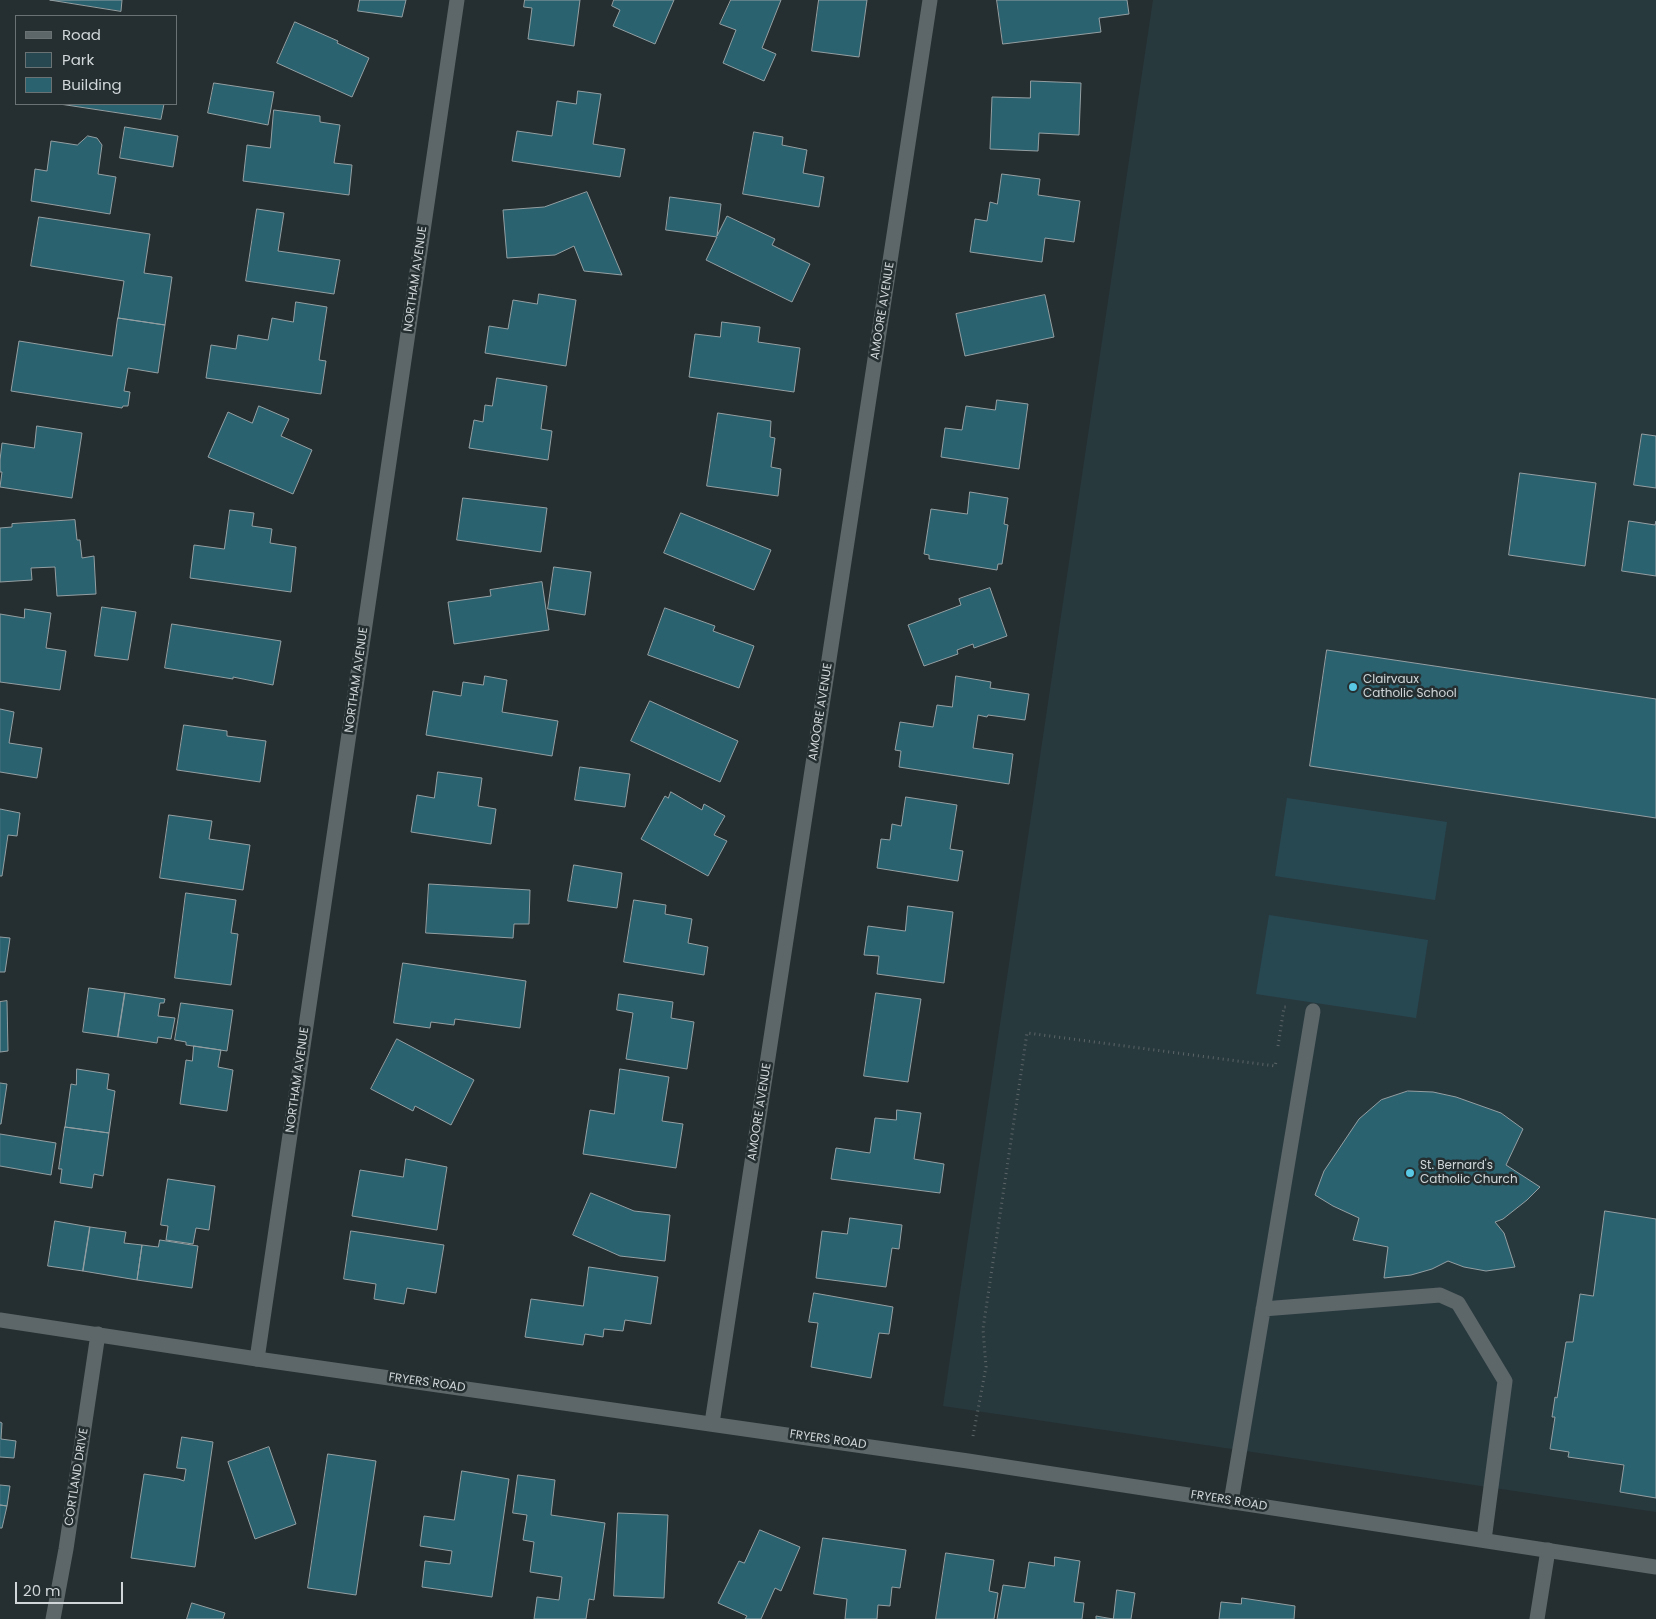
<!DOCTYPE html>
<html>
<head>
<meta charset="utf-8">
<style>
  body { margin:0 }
  #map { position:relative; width:1656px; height:1619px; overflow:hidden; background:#252f31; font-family:Poppins,sans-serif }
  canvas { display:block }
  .legend { position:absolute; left:15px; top:15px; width:162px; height:90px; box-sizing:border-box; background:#252f31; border:1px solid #6a7274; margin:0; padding:6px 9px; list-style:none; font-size:15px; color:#d1d7d9 }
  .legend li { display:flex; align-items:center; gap:10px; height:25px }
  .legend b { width:25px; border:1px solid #6a7274 }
  .scale { position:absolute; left:15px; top:1582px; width:108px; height:22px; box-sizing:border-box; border:2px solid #d1d7d9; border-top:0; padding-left:6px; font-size:15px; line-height:18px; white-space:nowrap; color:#d1d7d9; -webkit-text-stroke:4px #252f31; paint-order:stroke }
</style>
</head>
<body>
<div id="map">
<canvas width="1656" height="1619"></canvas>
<ul class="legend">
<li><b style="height:6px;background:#5d676a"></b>Road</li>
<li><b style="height:14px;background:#274851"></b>Park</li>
<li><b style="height:14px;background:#2a6270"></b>Building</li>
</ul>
<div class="scale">20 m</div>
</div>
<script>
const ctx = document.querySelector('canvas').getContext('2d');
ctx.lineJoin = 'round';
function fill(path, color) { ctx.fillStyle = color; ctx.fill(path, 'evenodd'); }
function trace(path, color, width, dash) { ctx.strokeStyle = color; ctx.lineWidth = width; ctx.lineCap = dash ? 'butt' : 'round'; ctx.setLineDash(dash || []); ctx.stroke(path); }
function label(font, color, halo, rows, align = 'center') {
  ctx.font = font + ' Poppins,sans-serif'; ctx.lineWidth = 5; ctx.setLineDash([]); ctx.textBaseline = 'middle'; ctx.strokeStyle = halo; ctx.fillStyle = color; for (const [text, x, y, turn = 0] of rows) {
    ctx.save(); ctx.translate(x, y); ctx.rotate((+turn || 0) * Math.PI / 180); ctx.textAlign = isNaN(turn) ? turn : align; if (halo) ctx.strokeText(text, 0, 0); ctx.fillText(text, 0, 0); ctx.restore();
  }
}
fill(new Path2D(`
  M1153 0H1656V1512L943 1406Z`), '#28393e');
fill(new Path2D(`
  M1287 798 1447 822 1435 900 1275 876Z
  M1269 915 1428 940 1416 1018 1256 994Z`), '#274851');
const building = new Path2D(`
  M50 0H122L121 11Z
  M360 0H406L402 17 358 11Z
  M525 0H580L574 46 528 39 532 8 524 7Z
  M614 0H674L655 44 613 26 620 10 612 6Z
  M731 0H781L762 48 776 54 764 81 723 63 736 30 720 24Z
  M819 0H867L859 57 812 51Z
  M997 0H1127L1129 14 1099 18 1101 32 1003 44Z
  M295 22 338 41 337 43 369 58 352 97 277 63Z
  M1031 81 1081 83 1079 135 1039 133 1038 151 990 149 992 97 1030 98Z
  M214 83 274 92 268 125 208 113Z
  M578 91 601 94 593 144 625 149 620 177 512 161 517 131 552 136 557 101 576 104Z
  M60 104H164L161 119Z
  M274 110 320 116V122L340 125 334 163 352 165 349 195 243 181 247 145 270 148Z
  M125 127 178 136 173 167 120 158Z
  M754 132 783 137 782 145 807 150 803 173 824 177 819 207 743 194Z
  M88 136 97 138 102 145 98 174 116 177 110 214 31 201 35 169 47 171 51 141 77 145Z
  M1002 174 1040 179 1038 195 1080 201 1074 242 1045 238 1042 262 970 252 975 219 987 221 990 202 997 204Z
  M587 192 622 275 584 271 574 246 555 255 507 258 503 210 544 207Z
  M670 197 721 204 717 236 727 216 775 239 772 245 810 264 792 302 706 260 717 237 666 230Z
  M257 209 284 213 278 251 340 260 334 294 246 281Z
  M39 217 150 234 144 273 172 277 165 325 118 318 124 281 31 266Z
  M539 294 576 300 566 366 485 353 489 326 508 329 513 300 537 304Z
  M1045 295 1054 337 965 356 956 314Z
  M296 302 327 307 319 360 326 361 321 394 206 378 211 345 236 349 238 335 268 340 272 318 293 322Z
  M118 318 165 325 158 373 128 368 124 391 130 392 128 406H123L122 408 11 391 19 341 112 356Z
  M722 322 760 327 758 342 800 348 794 392 689 377 695 334 720 337Z
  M497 378 547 386 541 429 552 431 548 460 469 448 474 420 483 422 485 405 492 406Z
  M997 400 1028 404 1019 469 941 457 945 428 962 430 966 406 995 410Z
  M259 406 289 419 281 436 312 450 293 494 208 457 228 412 252 423Z
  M718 413 771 421 770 437 775 438 771 467 781 469 778 496 707 486Z
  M37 426 82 433 72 498 0 487 2 472H0V460L2 443 34 448Z
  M1642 434 1656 436V488L1634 485Z
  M1520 473 1596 483 1585 566 1509 555Z
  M970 492 1008 498 1004 524 1008 525 1002 564H998L997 570 929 559V555L924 554 931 509 967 514Z
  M463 498 547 508 541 552 457 540Z
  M230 510 254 513 252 526 272 529 270 543 296 547 291 592 190 578 194 545 224 549Z
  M681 513 771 550 754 590 664 553Z
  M75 520 77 540H80L82 558 94 556 96 594 57 596 55 567 31 568 32 580 0 582V528L12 527V524Z
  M1629 521 1655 525 1656 521V576L1622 571Z
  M554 567 591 572 585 615 548 609Z
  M542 582 549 630 454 644 448 602 491 596 490 590Z
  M990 588 1007 636 974 648 973 644 957 650 958 654 924 666 908 625 961 605 959 599Z
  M102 607 136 612 128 660 95 656Z
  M665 608 715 626 713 631 754 646 739 688 648 655Z
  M25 609 51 613 46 648 66 651 60 690 0 682V614L24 618Z
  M172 624 281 641 273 685 233 677V679L165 668Z
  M1327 650 1656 699V818L1310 766Z
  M485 676 507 680 502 712 558 721 552 756 426 735 433 691 461 696 463 682 483 685Z
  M956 676 991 682 990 688 1029 694 1025 720 988 715 987 717 978 715 973 748 1013 754 1009 784 899 767 901 751 895 750 900 722 933 727 937 705 952 707Z
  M650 701 738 741 720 782 631 741Z
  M0 709 14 712 9 743 42 748 37 778 0 772Z
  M184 725 227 731V736L266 741 260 782 177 770Z
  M580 767 630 774 625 807 575 800Z
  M438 772 482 778 478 806 496 809 491 844 411 832 417 795 434 798Z
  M671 792 702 810 704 804 725 816 714 835 727 841 708 876 641 839 665 796 668 798Z
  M906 797 957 805 950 849 963 851 958 881 877 868 881 839 890 840 892 824 901 826Z
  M0 809 20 813 17 836 8 835 2 876H0Z
  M169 815 212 821 209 839 250 845 243 890 160 878Z
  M574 865 622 873 617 908 568 901Z
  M429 884 530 890 529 924H514L513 938 426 933Z
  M186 893 236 900 231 933 238 934 231 985 175 978Z
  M634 900 666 905 665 914 692 919 688 943 708 947 704 975 624 962Z
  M908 906 953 912 944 983 877 974 879 956 864 955 868 926 905 931Z
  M0 937 10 938 5 972H0Z
  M403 963 526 981 520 1028 455 1019 454 1025 431 1022 430 1028 394 1023Z
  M89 988 125 993 118 1037 83 1032Z
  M125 993 165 999 164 1003H160L158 1016 175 1018 171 1039 158 1037 157 1043 118 1037Z
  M876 993 921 999 908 1082 864 1076Z
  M619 994 673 1002 671 1018 694 1022 687 1069 626 1059 633 1013 617 1010Z
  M7 1001 8 1051 0 1052V1002Z
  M181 1003 233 1010 227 1051 186 1045V1042L175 1040Z
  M397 1039 474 1080 451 1125 415 1106 413 1111 371 1089Z
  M194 1046 221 1050 218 1067 233 1070 227 1111 180 1104 186 1060 192 1061Z
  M77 1069 109 1074 107 1089 115 1091 109 1133 65 1127 71 1084 76 1085Z
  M620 1069 669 1077 662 1121 683 1124 676 1168 583 1154 590 1110 614 1114Z
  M0 1083 7 1084 1 1124H0Z
  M1408 1091 1433 1092 1456 1097 1501 1113 1523 1129 1506 1165 1540 1187 1527 1200 1503 1219 1495 1222 1504 1233 1515 1267 1486 1271 1464 1267 1448 1261 1432 1269 1411 1275 1384 1278 1388 1247 1353 1240 1359 1218 1333 1206 1315 1195 1324 1171 1359 1119 1381 1100Z
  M897 1110 921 1113 914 1159 944 1164 940 1193 831 1179 836 1148 870 1153 875 1118 896 1120Z
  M65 1127 109 1133 103 1176 94 1174 92 1188 60 1183 62 1169H59Z
  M0 1134 56 1143 51 1175 0 1166Z
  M406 1159 447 1167 437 1230 352 1216 360 1170 403 1177Z
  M168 1179 215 1186 209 1230 196 1228 193 1244 166 1240 168 1226 161 1225Z
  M591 1193 634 1211 670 1215 665 1261 620 1256 573 1235Z
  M1605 1211 1656 1219V1498L1620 1492 1624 1465 1568 1457 1569 1452 1550 1449 1555 1417H1552L1555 1397 1557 1398 1566 1342H1573L1580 1294 1593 1296Z
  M850 1218 902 1225 899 1249 892 1248 886 1287 816 1278 822 1231 847 1234Z
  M55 1221 90 1227 83 1271 48 1266Z
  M90 1227 126 1232 124 1243 142 1245 137 1280 83 1271Z
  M351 1231 444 1245 436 1293 407 1288 404 1304 374 1299 376 1284 344 1279Z
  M160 1240 198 1246 192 1288 137 1280 142 1245 158 1247Z
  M589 1267 658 1277 651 1324 625 1320 623 1331 604 1329 603 1337 585 1334 583 1345 525 1337 531 1299 583 1306Z
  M814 1293 893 1307 889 1334 879 1333 871 1378 811 1367 818 1323 809 1322Z
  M0 1422 2 1423 1 1439 16 1441 14 1458 0 1457Z
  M182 1437 213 1442 195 1567 131 1558 144 1474 178 1479 184 1481 186 1469 177 1468Z
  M269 1447 296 1524 255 1539 228 1462Z
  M328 1454 376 1461 356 1595 308 1588Z
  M462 1471 509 1479 492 1597 422 1587 425 1561 450 1564 452 1551 420 1546 424 1516 454 1520Z
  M518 1475 555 1480 551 1515 605 1523 594 1600 589 1599 586 1619H534L537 1597 559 1600 562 1577 530 1572 534 1542 523 1540 527 1515 513 1513Z
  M0 1485 10 1486 7 1506 0 1505Z
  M0 1505 7 1506 2 1528H0Z
  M618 1513 668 1515 664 1598 614 1596Z
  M760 1530 800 1547 781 1591 775 1588 761 1619H745L747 1616 718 1603 739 1561 744 1563Z
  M823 1538 906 1550 900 1588 892 1587 890 1606 878 1605 877 1619H845L847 1599 814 1594Z
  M946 1553 994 1560 989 1591 998 1593 994 1619H936Z
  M1055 1557 1080 1561 1074 1602 1084 1603 1082 1619H997L1003 1585 1025 1588 1029 1562 1054 1566Z
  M1117 1590 1135 1593 1131 1619H1096V1616L1113 1619Z
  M1242 1598 1295 1606 1294 1619H1219L1221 1602 1241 1604Z
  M192 1603 225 1613 223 1619H187Z`);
fill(building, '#2a6270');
trace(building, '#949fa2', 1);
trace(new Path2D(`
  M1278 1046 1284 1007H1288
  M973 1436 986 1367 983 1329 1027 1033 1275 1066 1276 1062`), '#5c6567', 3, [1, 4]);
trace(new Path2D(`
  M1263 1309 1440 1295 1458 1303 1505 1381 1484 1540
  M1231 1502 1313 1011`), '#5d676a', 15);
trace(new Path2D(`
  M257 1359 457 0
  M712 1423 930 0
  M1537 1619 1548 1550`), '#5d676a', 15);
trace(new Path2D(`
  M0 1320 257 1359 968 1461 1656 1567
  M53 1619 66 1549 98 1334`), '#5d676a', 15);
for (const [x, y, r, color] of [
  [1353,687,5,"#59c8e4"],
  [1410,1173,5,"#59c8e4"]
]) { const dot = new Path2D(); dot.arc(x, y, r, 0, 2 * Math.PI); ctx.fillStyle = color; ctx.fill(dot); trace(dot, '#252f31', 2); }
label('12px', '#d1d7d9', '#252f31', [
  ["NORTHAM AVENUE",416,279,-82],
  ["AMOORE AVENUE",883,311,-81],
  ["NORTHAM AVENUE",357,680,-82],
  ["AMOORE AVENUE",821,712,-81],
  ["NORTHAM AVENUE",298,1080,-82],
  ["AMOORE AVENUE",760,1112,-81],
  ["FRYERS ROAD",427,1383,8],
  ["FRYERS ROAD",828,1440,8],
  ["CORTLAND DRIVE",77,1477,-81],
  ["FRYERS ROAD",1229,1501,9]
]);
label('12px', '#d1d7d9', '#252f31', [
  ["Clairvaux",1363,680],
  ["Catholic School",1363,694],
  ["St. Bernard's",1420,1166],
  ["Catholic Church",1420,1180]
], 'left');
</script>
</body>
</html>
